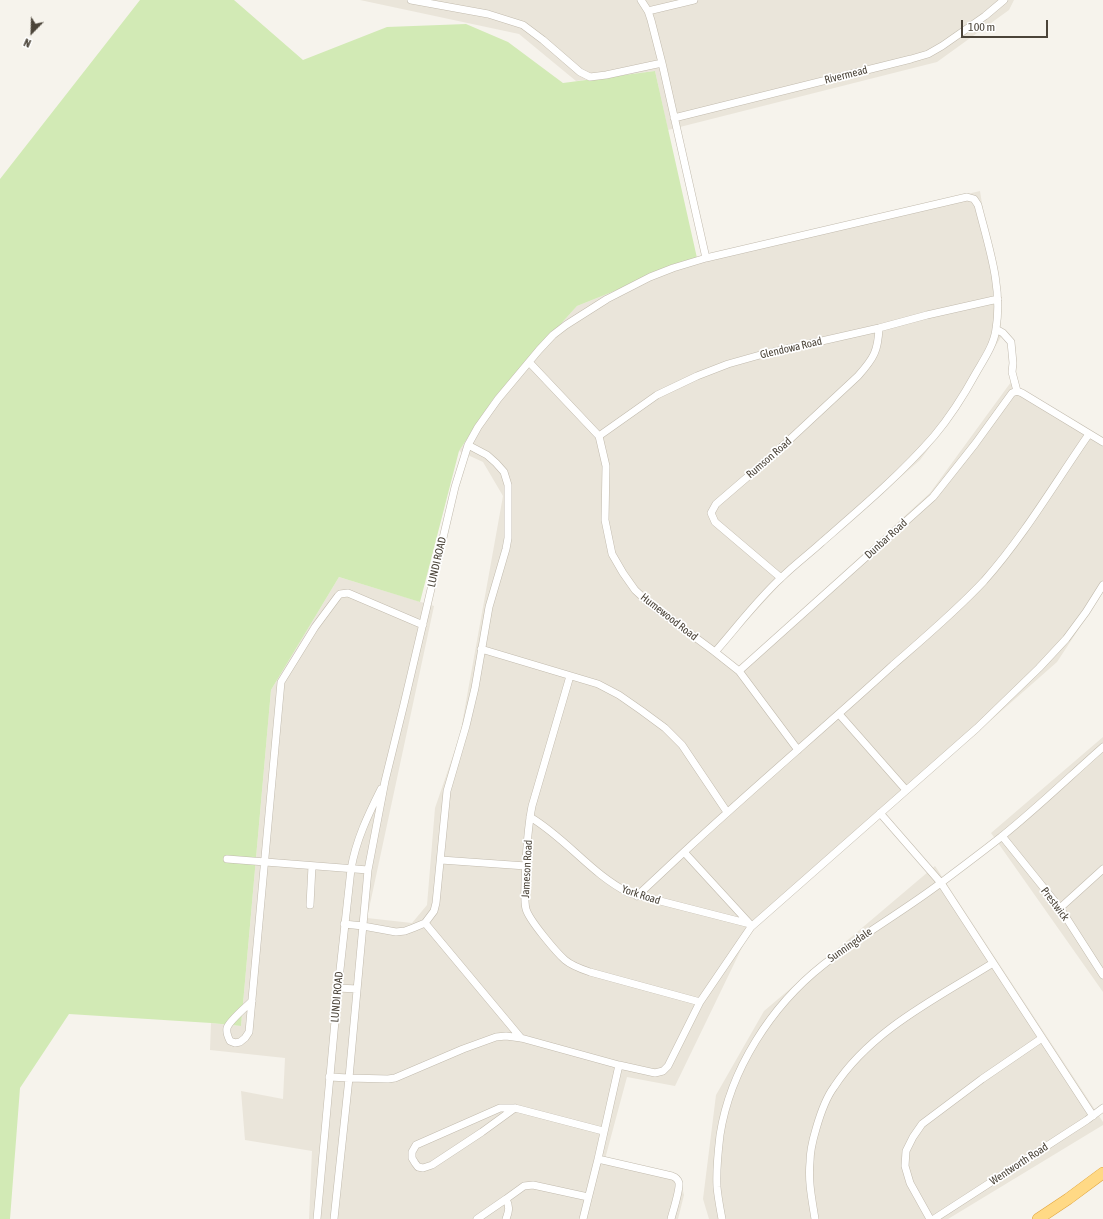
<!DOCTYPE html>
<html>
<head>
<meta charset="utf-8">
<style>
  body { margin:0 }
  #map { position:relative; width:1103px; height:1219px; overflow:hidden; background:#f6f3ec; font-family:"Asap Condensed",sans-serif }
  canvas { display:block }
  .north { position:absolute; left:12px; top:12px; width:40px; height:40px; -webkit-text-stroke:3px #fff; paint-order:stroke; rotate:203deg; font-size:11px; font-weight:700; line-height:16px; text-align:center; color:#4b4439 }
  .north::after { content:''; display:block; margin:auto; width:14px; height:18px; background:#4b4439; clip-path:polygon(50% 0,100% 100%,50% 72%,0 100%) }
  .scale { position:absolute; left:961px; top:20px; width:87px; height:18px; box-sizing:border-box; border:2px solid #4b4439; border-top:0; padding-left:5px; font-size:12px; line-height:14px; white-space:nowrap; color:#4b4439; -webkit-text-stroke:3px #fff; paint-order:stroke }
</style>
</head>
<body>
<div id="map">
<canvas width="1103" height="1219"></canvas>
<div class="north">N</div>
<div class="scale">100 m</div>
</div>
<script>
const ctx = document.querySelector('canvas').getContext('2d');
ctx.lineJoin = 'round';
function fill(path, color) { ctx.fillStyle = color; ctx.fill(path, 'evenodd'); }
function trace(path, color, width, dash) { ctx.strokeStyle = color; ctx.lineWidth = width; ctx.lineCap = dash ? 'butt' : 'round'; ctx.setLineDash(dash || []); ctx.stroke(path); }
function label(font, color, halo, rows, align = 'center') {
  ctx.font = font + ' "Asap Condensed",sans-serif'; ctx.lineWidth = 3.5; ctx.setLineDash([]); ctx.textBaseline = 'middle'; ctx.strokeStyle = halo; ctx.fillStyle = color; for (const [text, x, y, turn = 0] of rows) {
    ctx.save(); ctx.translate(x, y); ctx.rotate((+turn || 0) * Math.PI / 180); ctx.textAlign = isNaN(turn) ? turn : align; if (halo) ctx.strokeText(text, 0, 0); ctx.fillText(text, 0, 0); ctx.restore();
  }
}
fill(new Path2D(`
  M360 0H1014L1009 10 937 62 668 130 655 71 576 81 519 34Z
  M980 191 1002 335 961 406 920 460 783 581 719 651 739 667 930 493 1011 382 1103 441V592L1057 662 749 933 675 1086 627 1077 605 1159 679 1175 684 1195 678 1219H309L312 1151 245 1140 241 1091 283 1099 285 1058 210 1050 211 1023 241 1026 271 690 339 577 434 606 367 918 412 923 427 905 435 808 460 735 503 496 483 462 459 451 494 398 577 306 697 258Z
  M1103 737V992L991 833Z
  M935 866 1103 1122V1125L948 1219H709L703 1199 716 1095 764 1011Z`), '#eae5da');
fill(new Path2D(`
  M140 0H234L303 60 387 27 466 24 508 42 563 83 655 71 697 258 577 306 494 398 459 451 420 602 339 577 271 690 241 1026 211 1023 69 1014 20 1088 10 1219H0V179Z`), '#d2eab5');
const minor = new Path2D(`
  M411 0 488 14 523 25 543 40 580 72 590 77 606 75 662 63
  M641 0 648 11 651 20 662 63 706 258
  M648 11 694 0
  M674 118 911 59 928 54 942 46 985 16 1004 0
  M996 329 1003 333 1011 342 1013 363 1012 372 1017 391
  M529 362 599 436 606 466 605 520 612 554 623 573 635 590 649 603 715 652 739 671 798 750
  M1017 391 1022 393 1103 442
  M599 436 657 395 697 376 728 364 760 355 879 328 927 315 998 299
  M781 578 715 522 711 513 716 504 773 455 858 376C874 358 878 351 879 328
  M481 649 598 684 619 695 642 711 665 728 682 745 727 812
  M739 671 933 497 975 444 1012 393 1017 391
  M570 676 532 806C527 831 526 857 525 882 525 891 524 901 526 909 529 920 556 952 565 960 572 966 581 969 590 972L700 1002
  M839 714 906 790
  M880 813 941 883 1093 1116
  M530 817C566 838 591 874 629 893L750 924
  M1002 836 1060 908 1103 975
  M684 852C753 788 824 728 893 665 924 638 956 611 984 581 1024 536 1055 483 1089 434
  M227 859 368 870
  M441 860 526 866
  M637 896 684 852 750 924
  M310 905 312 866
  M1060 908 1103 869
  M425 923 434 911 436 903 447 791 466 726 475 688 489 607 506 549 508 538V485L504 472 496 463 487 455 468 445
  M344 924 363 926 396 932 405 931 413 928 425 923 521 1038
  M338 988 357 989
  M252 1001C246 1007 229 1021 227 1028 226 1033 228 1037 230 1041L235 1043 240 1042 245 1038 249 1032 280 693 281 682 315 627 338 596 340 594 348 593 423 625
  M619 1065 655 1073 663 1071 668 1066 700 1002 751 927 977 728 1039 668 1066 639 1086 612 1103 585
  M329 1077 349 1078 388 1079 395 1078 463 1049 496 1037 506 1036 521 1038 619 1065 598 1159
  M515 1108 482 1132 432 1165 423 1168 418 1167 415 1163 412 1158V1152L416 1145 500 1108H515L603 1131
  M317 1219 338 988 351 869C356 840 368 815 381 789
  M334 1219 349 1078 368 870 385 781 404 704 455 487 468 445 478 427 498 399 539 350 553 335 566 325 607 299 650 277 673 268 706 258 967 197 974 199 978 205C988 245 1003 287 996 329 994 345 984 359 976 373 964 395 950 417 934 436 900 475 861 508 822 542 809 554 794 565 781 578 757 600 737 627 715 652
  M477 1219 506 1199
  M506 1219C509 1211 510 1207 506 1199L524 1186 533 1185 588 1197
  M583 1219 598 1159 672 1176C675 1177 678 1179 679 1183 680 1190 673 1211 671 1219
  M722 1219C720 1208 718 1198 717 1187 716 1170 718 1152 720 1135 730 1070 771 1006 823 965 861 935 904 911 942 882 962 867 982 852 1001 837 1036 809 1069 777 1103 747
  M815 1219C812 1200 808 1181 810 1162 810 1151 813 1139 816 1129 820 1115 825 1099 834 1087 871 1030 937 998 993 963
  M930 1219 910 1183 905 1166 906 1151 913 1137 922 1124 982 1079 1042 1038
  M934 1219 1087 1120 1103 1108`);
const trunk = new Path2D(`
  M1038 1219 1068 1199 1103 1173`);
trace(minor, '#c2bbae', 8);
trace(trunk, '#e0a43c', 12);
trace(minor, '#fff', 7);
trace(trunk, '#ffd985', 11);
label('11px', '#4b4439', '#fff', [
  ["Rivermead",846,75,-14],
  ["Glendowa Road",791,348,-13],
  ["Rumson Road",769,458,-41],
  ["Dunbar Road",886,539,-42],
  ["LUNDI ROAD",437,562,-77],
  ["Humewood Road",669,617,38],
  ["Jameson Road",527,869,-87],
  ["York Road",641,895,18],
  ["Prestwick",1055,904,53],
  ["Sunningdale",850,945,-35],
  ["LUNDI ROAD",337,997,-85],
  ["Wentworth Road",1019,1164,-33]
]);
</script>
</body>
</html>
